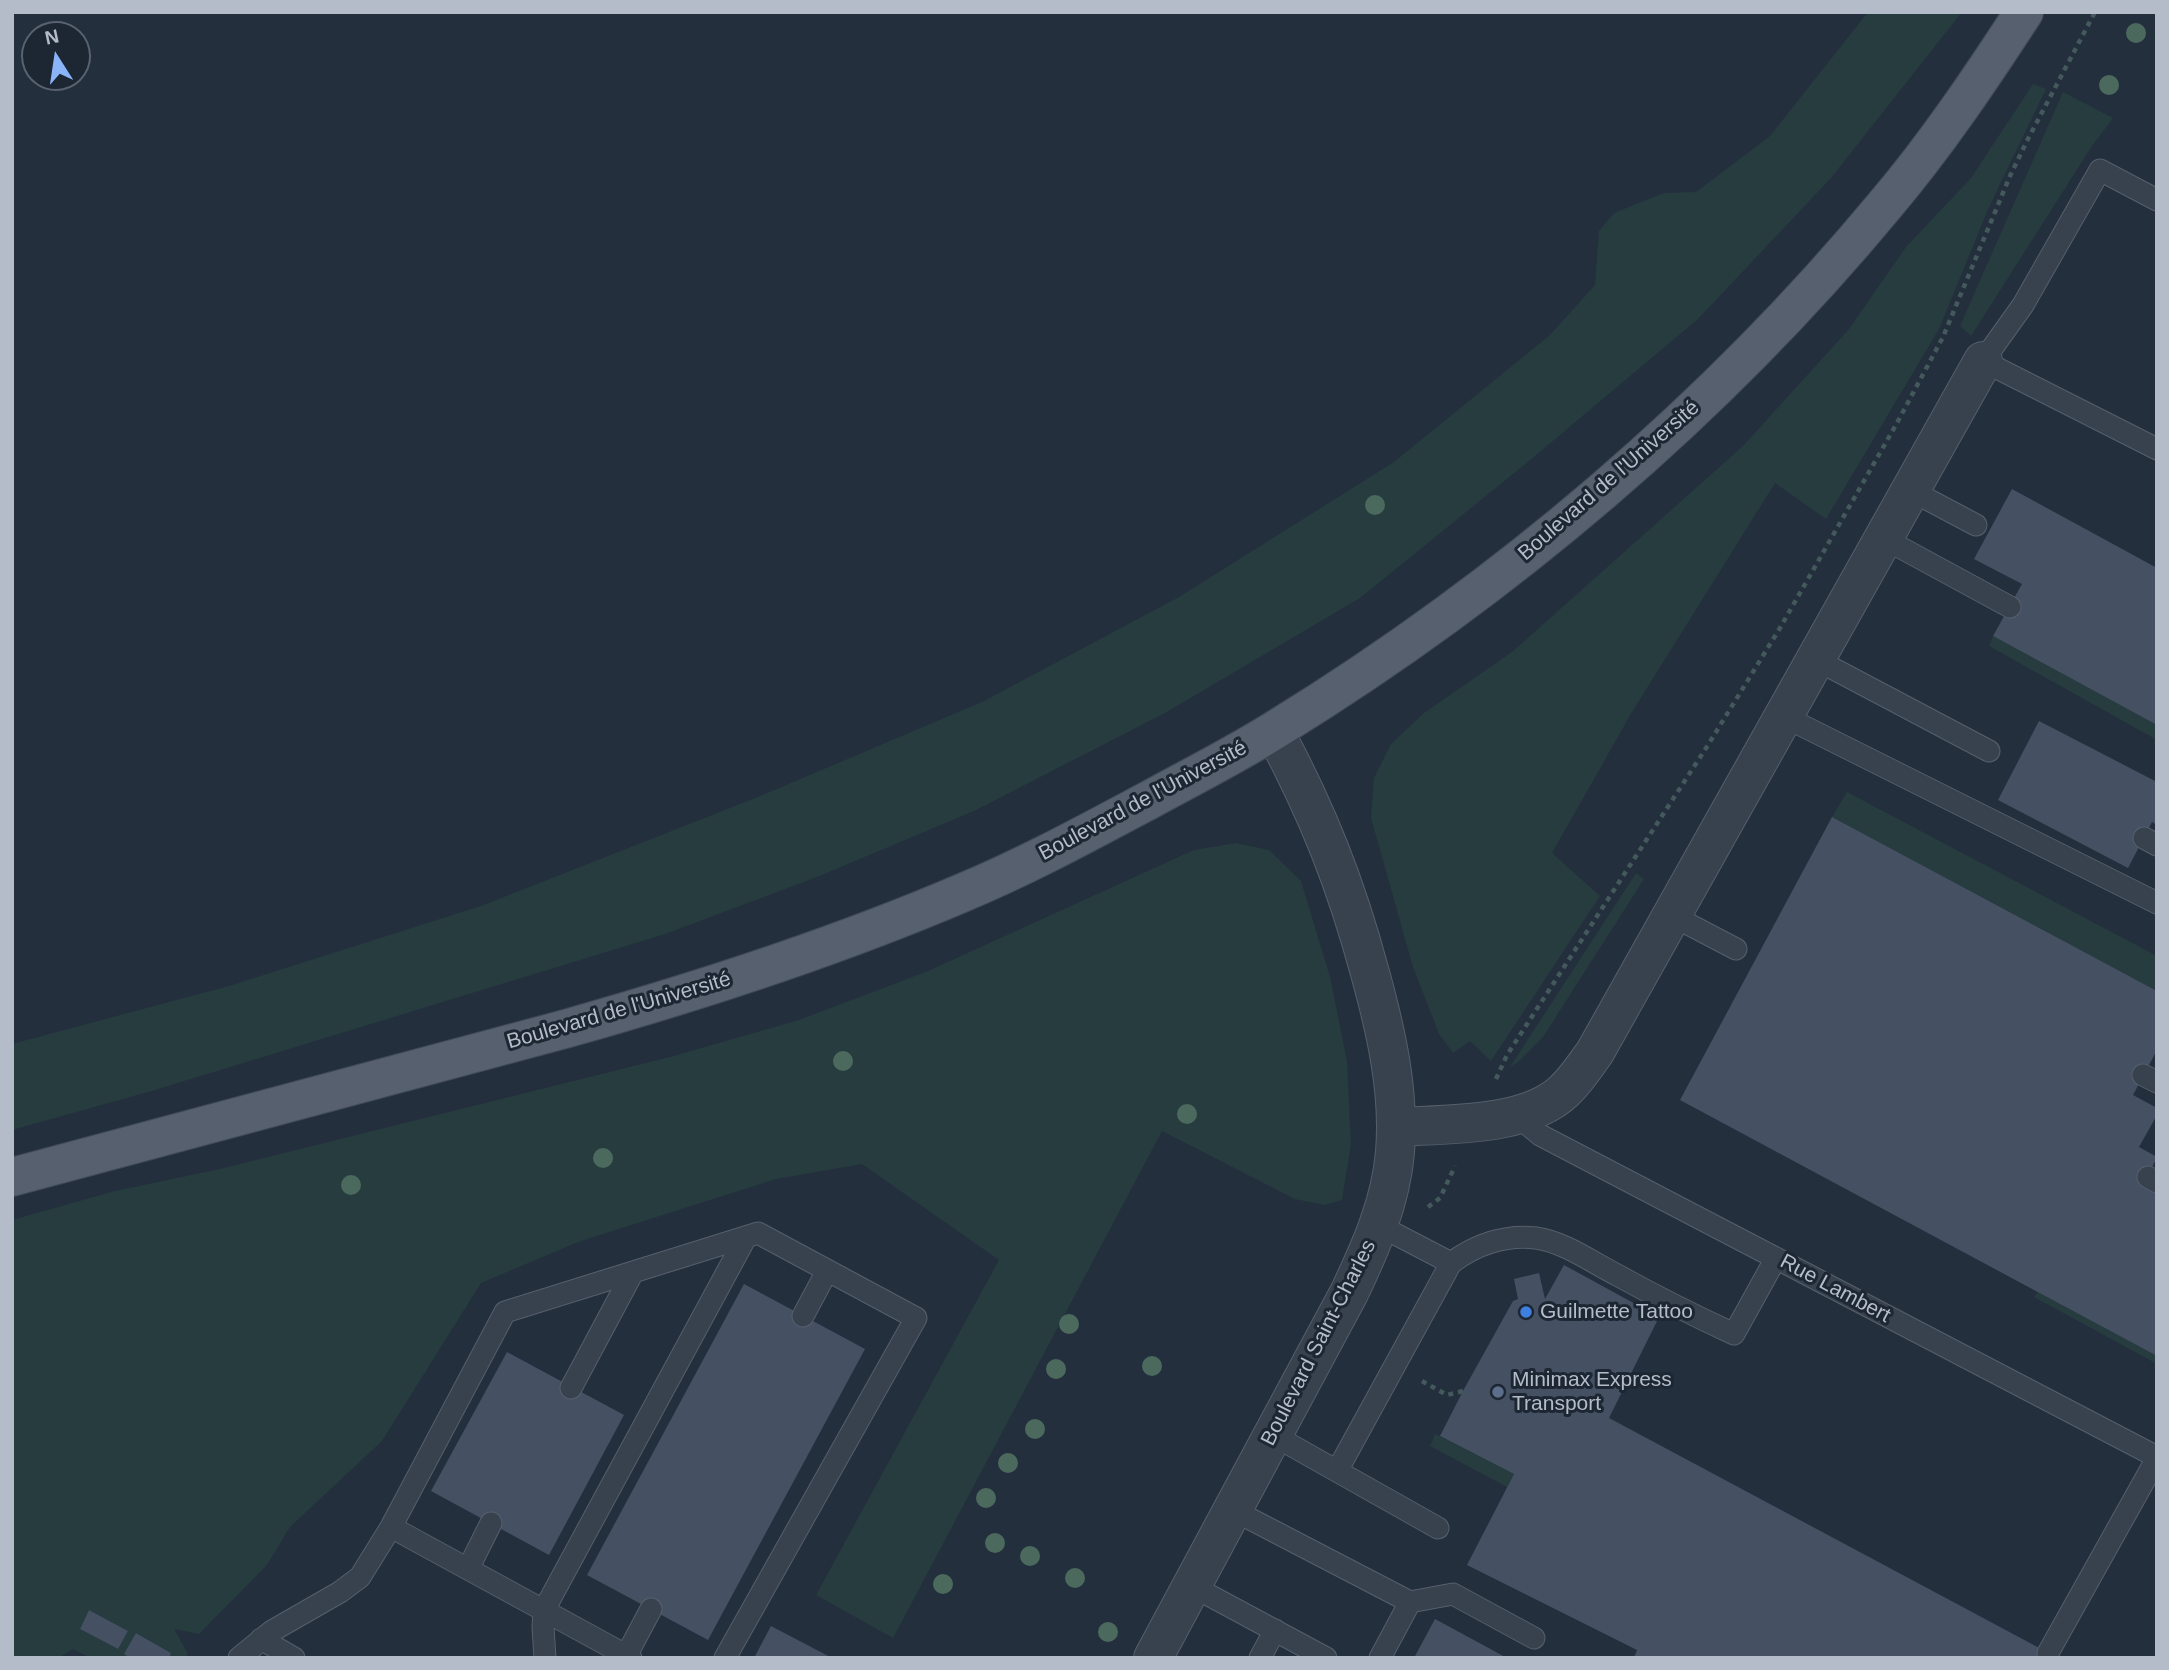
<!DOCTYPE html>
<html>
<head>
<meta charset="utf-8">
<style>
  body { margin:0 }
  #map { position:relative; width:2169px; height:1670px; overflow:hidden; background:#242f3e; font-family:Helvetica,sans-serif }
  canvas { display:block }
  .frame { position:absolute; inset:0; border:14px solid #b4bcc9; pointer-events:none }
  .north { position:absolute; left:21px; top:21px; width:70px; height:70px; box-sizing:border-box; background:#1d2633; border:2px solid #59626f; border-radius:50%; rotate:348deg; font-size:19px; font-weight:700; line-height:28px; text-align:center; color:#b4bcc9 }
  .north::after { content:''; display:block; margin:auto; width:24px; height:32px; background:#8ab4f8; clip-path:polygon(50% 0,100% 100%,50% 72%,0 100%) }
</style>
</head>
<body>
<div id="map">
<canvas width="2169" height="1670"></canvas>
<div class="frame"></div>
<div class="north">N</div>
</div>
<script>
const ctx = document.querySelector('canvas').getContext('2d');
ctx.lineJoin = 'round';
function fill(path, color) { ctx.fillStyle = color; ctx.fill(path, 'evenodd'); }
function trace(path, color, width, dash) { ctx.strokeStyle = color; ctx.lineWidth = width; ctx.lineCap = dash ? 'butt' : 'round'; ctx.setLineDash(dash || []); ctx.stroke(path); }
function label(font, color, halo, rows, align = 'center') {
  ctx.font = font + ' Helvetica,sans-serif'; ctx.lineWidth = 6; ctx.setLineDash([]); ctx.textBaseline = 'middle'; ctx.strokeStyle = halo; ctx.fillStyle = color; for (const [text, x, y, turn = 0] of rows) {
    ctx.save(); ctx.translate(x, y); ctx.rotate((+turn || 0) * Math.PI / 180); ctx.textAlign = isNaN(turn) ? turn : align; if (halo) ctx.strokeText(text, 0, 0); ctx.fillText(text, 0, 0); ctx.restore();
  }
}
fill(new Path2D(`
  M1868 12H1962L1831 178 1698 319 1529 461 1360 598 1165 713 974 811 817 877 665 934 155 1090 12 1130V1044L229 986 481 906 758 797 982 702 1179 597 1394 462 1550 335 1595 285 1599 231 1614 213 1664 193 1696 192 1770 136Z
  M2033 84 2046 89 1989 207 1939 329 1826 519 1775 483 1632 712 1552 853 1600 896 1491 1061 1470 1041 1453 1053 1439 1034 1413 967 1371 818 1374 778 1391 744 1424 713 1512 652 1743 446 1849 329 1906 247 1971 178Z
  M2063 92 2113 118 2092 146 1971 336 1960 326Z
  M1993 636 2157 725V740L1989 646Z
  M1847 792 2157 956V991L1832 817Z
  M1236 843 1269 850 1301 881 1330 977 1347 1062 1351 1144 1342 1200 1325 1205 1295 1199 1162 1131 893 1638 816 1595 999 1260 862 1164 776 1179 578 1242 481 1283 382 1441 290 1527 267 1565 199 1634 174 1629 188 1654 185 1658H169L171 1653 137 1633 130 1658H91L73 1649 58 1658H12V1220L115 1191 220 1169 670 1057 799 1020 928 971 1194 850ZM89 1610 128 1631 118 1649 80 1629Z
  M1636 873 1644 879 1543 1037 1518 1062 1510 1067Z
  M2038 1292 2157 1356V1364L2034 1297Z
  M1435 1434 1514 1474 1507 1487 1430 1446Z`), '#263c3f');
fill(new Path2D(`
  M2012 489 2157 568V725L1993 636 2022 584 1974 559Z
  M2039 721 2157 782V825L2152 822 2128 868 1998 800Z
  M1832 817 2157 991V1050L2133 1095 2157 1108V1115L2139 1147 2157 1157 2145 1182 2157 1189V1356L1680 1100Z
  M1564 1265 1659 1317 1609 1418 2058 1658H1634L1637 1650 1467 1565 1514 1474 1440 1436 1463 1391 1513 1301 1518 1299 1514 1279 1539 1273 1545 1299Z
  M744 1284 865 1349 708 1640 587 1575Z
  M507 1352 624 1415 549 1555 431 1491Z
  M89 1610 128 1631 118 1649 80 1629Z
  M1435 1619 1507 1658H1414Z
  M771 1626 832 1658H754Z
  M136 1633 171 1653 169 1658H130L124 1654Z`), '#455162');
const service = new Path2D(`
  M2157 200 2100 170 2023 305 1983 361 2157 449
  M1910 490 1976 525
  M1883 538 2010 607
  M1815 659 1989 751
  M1783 716 2157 903
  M2144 838 2157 845
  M1671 915 1736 949
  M2143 1075 2157 1082
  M1516 1115 1540 1135 2157 1457
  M2148 1177 2157 1182
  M1378 1225 1451 1263
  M803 1316 827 1271
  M571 1388 633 1272
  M1273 1435 1438 1528
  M1337 1471 1451 1263C1475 1245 1505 1234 1536 1238 1565 1242 1593 1263 1619 1276 1657 1297 1695 1316 1734 1334L1776 1258
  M1233 1510 1410 1602 1380 1658
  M391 1527 505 1312 758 1233 916 1318 725 1658
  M468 1569 491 1523
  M1192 1586 1326 1658
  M1410 1602 1453 1594 1534 1638
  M261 1639 294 1658
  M2048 1653 2157 1458
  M239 1658 272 1631 340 1592 360 1577 391 1527 631 1658
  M545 1658 543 1627 544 1610 746 1237
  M625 1658 651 1609
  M1260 1658 1275 1630`);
const minor = new Path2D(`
  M1397 1127C1445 1124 1527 1127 1564 1091 1576 1080 1585 1066 1595 1052L1983 361`);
const tertiary = new Path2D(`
  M1153 1658 1349 1293C1370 1249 1391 1202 1395 1152 1400 1092 1386 1031 1370 973 1346 884 1318 813 1274 731`);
const primary = new Path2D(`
  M12 1177 565 1029C700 991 833 948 962 893 1027 866 1089 832 1151 799 1193 776 1237 754 1278 728 1505 588 1715 410 1885 205 1936 145 1981 78 2024 12`);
trace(service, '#565f6c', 23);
trace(minor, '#565f6c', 40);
trace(tertiary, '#565f6c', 40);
trace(primary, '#414a57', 40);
trace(new Path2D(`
  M1496 1079 1507 1055 1708 745 1780 628 1897 423 1943 337 2010 176 2028 139 2095 12
  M1428 1207 1440 1198 1455 1166
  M1422 1381 1447 1395 1463 1391`), '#44595c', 4.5, [5, 5]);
trace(service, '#38414e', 21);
trace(minor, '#38414e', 38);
trace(tertiary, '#38414e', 38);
trace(primary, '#56606e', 38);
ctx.fillStyle = '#4b6a5d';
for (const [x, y] of [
  [2136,33],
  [2109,85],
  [1375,505],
  [843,1061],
  [1187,1114],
  [603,1158],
  [351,1185],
  [1069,1324],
  [1152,1366],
  [1056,1369],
  [1035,1429],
  [1008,1463],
  [986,1498],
  [995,1543],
  [1030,1556],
  [1075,1578],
  [943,1584],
  [1108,1632]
]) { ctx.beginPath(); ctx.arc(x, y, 10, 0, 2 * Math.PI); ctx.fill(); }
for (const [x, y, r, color] of [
  [1526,1312,7,"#3f7fe0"],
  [1498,1392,7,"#5c6f8a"]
]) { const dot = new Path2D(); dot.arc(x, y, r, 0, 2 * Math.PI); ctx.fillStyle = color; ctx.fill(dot); trace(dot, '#1d2633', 2.5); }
label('21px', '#b4bcc9', '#1d2633', [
  ["Boulevard de l'Université",1609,481,-41],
  ["Boulevard de l'Université",1143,801,-28],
  ["Boulevard de l'Université",619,1011,-16],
  ["Rue Lambert",1835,1289,28],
  ["Boulevard Saint-Charles",1319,1343,-63]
]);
label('21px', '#b4bcc9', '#1d2633', [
  ["Guilmette Tattoo",1540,1312],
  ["Minimax Express",1512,1380],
  ["Transport",1512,1404]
], 'left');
</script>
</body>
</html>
